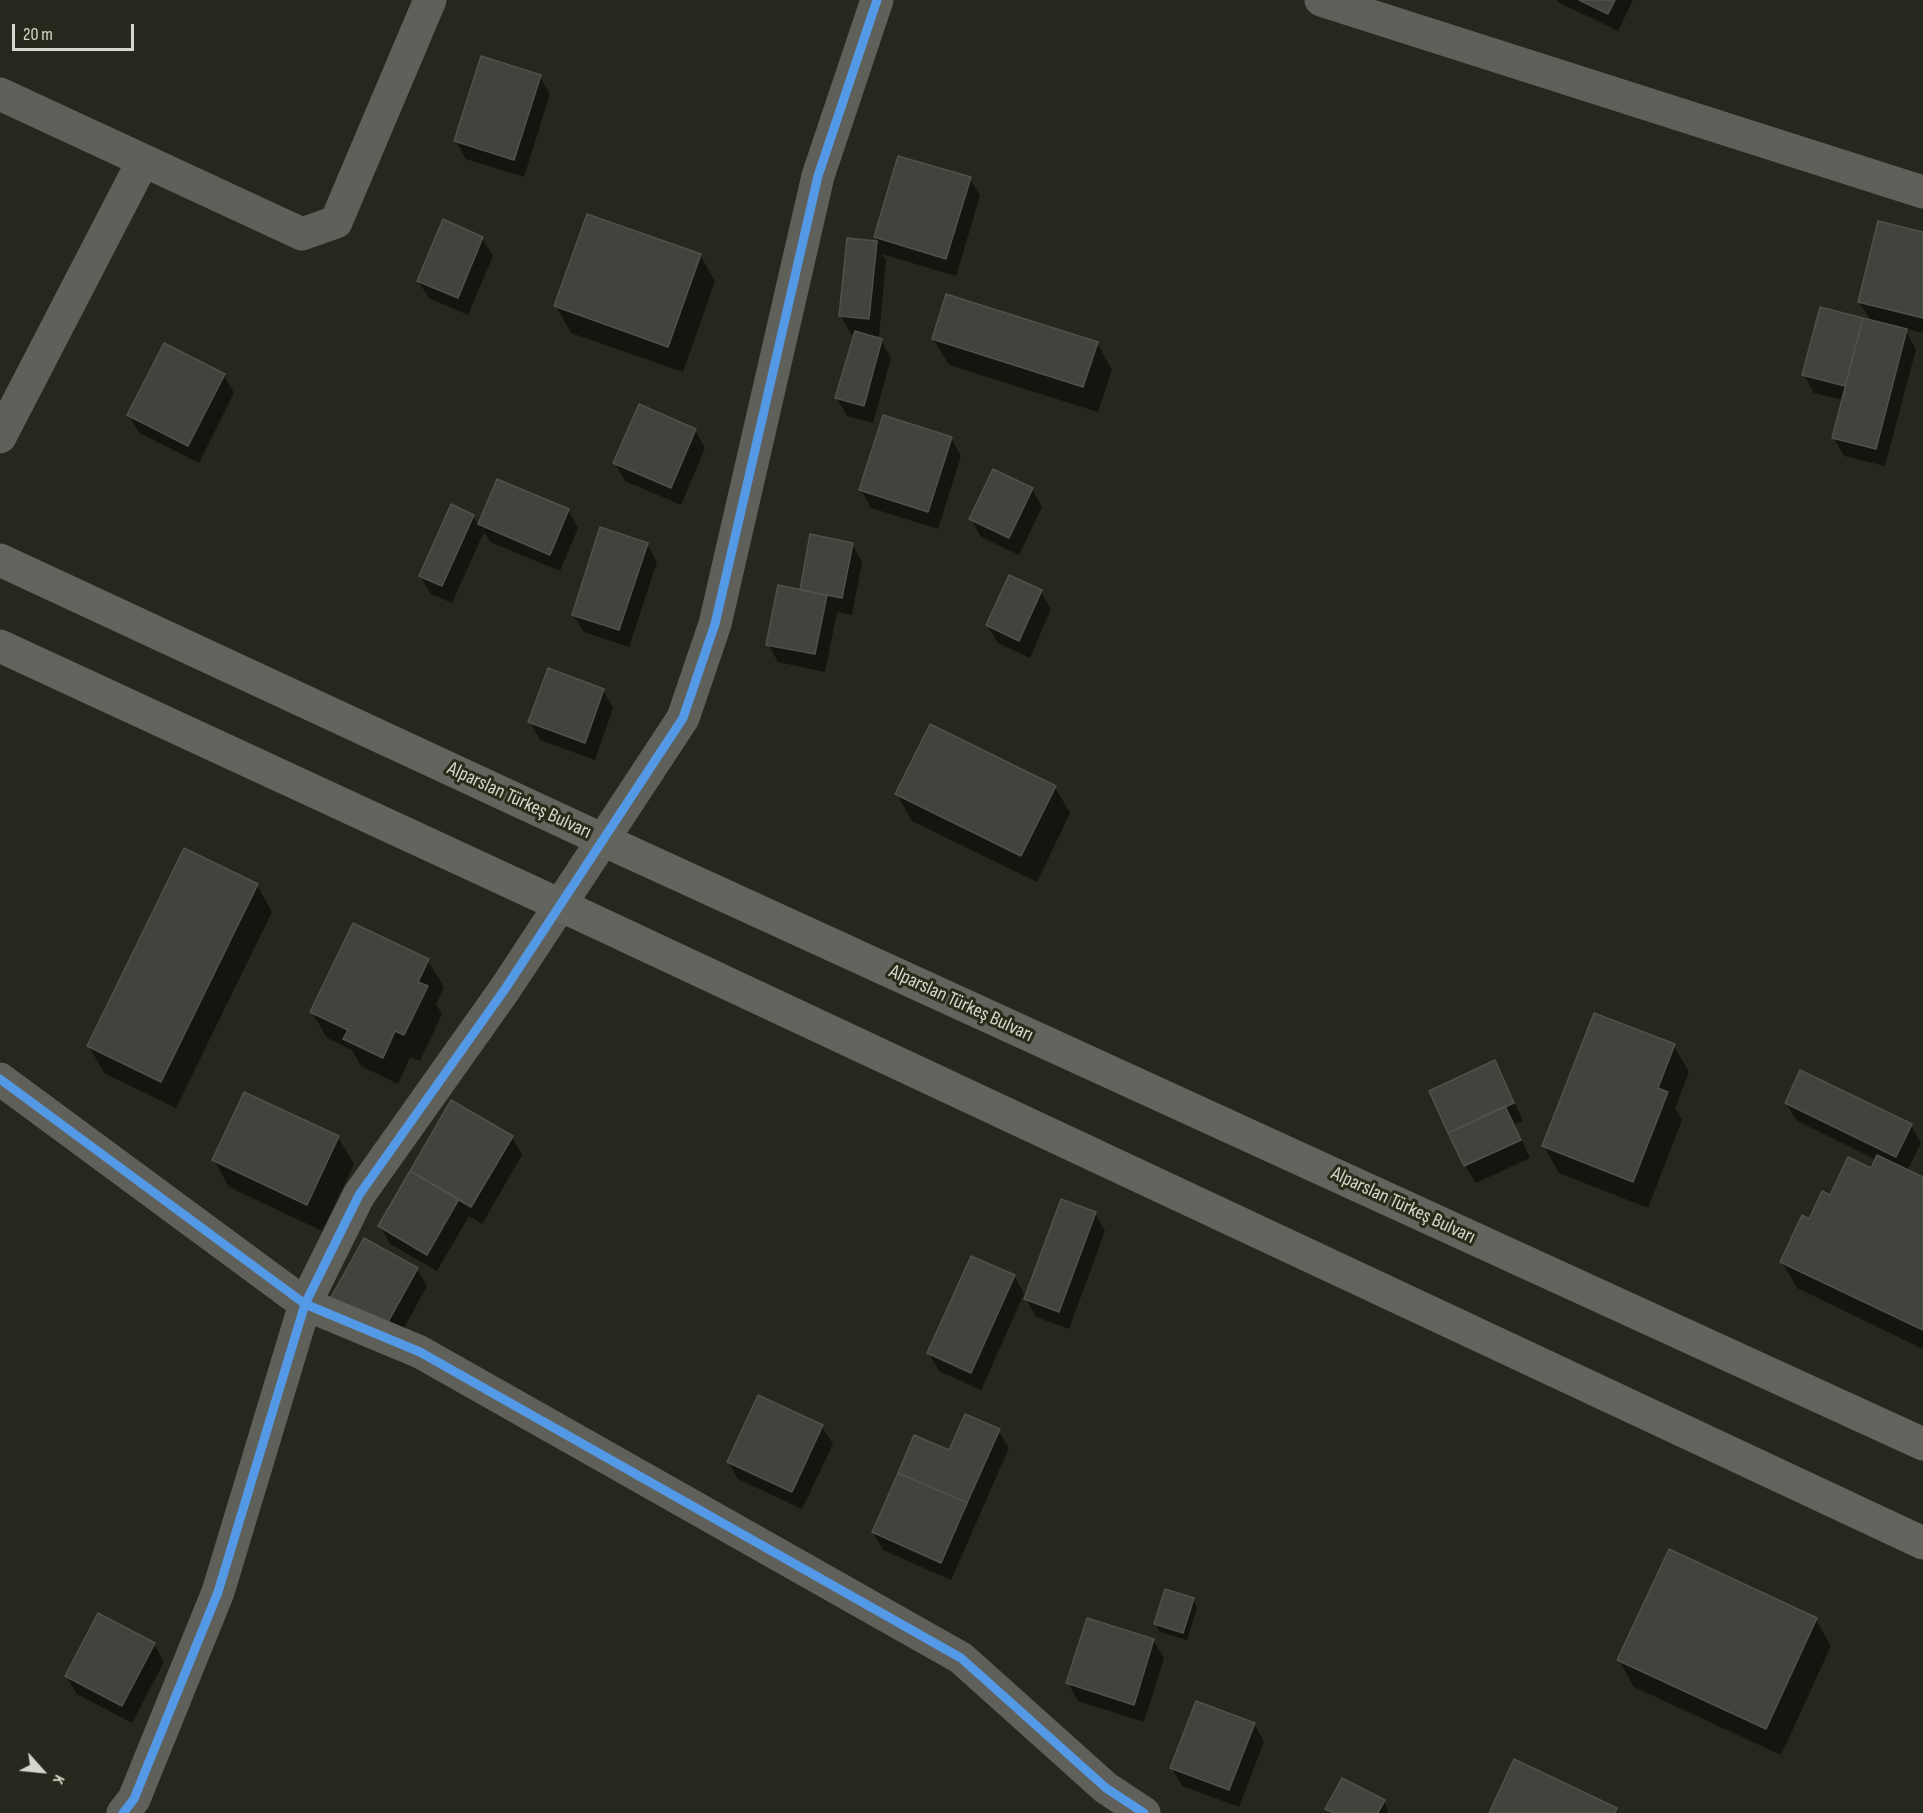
<!DOCTYPE html>
<html>
<head>
<meta charset="utf-8">
<style>
  body { margin:0 }
  #map { position:relative; width:1923px; height:1813px; overflow:hidden; background:#25281d; font-family:"Sofia Sans Condensed",sans-serif }
  canvas { display:block }
  .north { position:absolute; left:12px; top:1741px; width:60px; height:60px; -webkit-text-stroke:4px #282c19; paint-order:stroke; rotate:117deg; font-size:16px; font-weight:700; line-height:24px; text-align:center; color:#d4d7cb }
  .north::after { content:''; display:block; margin:auto; width:21px; height:27px; background:#d4d7cb; clip-path:polygon(50% 0,100% 100%,50% 72%,0 100%) }
  .scale { position:absolute; left:12px; top:24px; width:122px; height:27px; box-sizing:border-box; border:3px solid #d4d7cb; border-top:0; padding-left:8px; font-size:18px; line-height:21px; white-space:nowrap; color:#d4d7cb; -webkit-text-stroke:4px #282c19; paint-order:stroke }
</style>
</head>
<body>
<div id="map">
<canvas width="1923" height="1813"></canvas>
<div class="north">K</div>
<div class="scale">20 m</div>
</div>
<script>
const ctx = document.querySelector('canvas').getContext('2d');
ctx.lineJoin = 'round';
function fill(path, color) { ctx.fillStyle = color; ctx.fill(path, 'evenodd'); }
function trace(path, color, width, dash) { ctx.strokeStyle = color; ctx.lineWidth = width; ctx.lineCap = dash ? 'butt' : 'round'; ctx.setLineDash(dash || []); ctx.stroke(path); }
function label(font, color, halo, rows, align = 'center') {
  ctx.font = font + ' "Sofia Sans Condensed",sans-serif'; ctx.lineWidth = 6; ctx.setLineDash([]); ctx.textBaseline = 'middle'; ctx.strokeStyle = halo; ctx.fillStyle = color; for (const [text, x, y, turn = 0] of rows) {
    ctx.save(); ctx.translate(x, y); ctx.rotate((+turn || 0) * Math.PI / 180); ctx.textAlign = isNaN(turn) ? turn : align; if (halo) ctx.strokeText(text, 0, 0); ctx.fillText(text, 0, 0); ctx.restore();
  }
}
fill(new Path2D(`
  M1557 0H1633L1618 31 1558 2Z
  M540 77 550 94 524 177 466 159 456 141Z
  M970 179 980 196 956 276 882 254 886 260 879 336H872L871 337 881 340 891 358 873 423 847 416 837 398 855 334H851L841 316 848 239 879 243 875 237Z
  M1923 234V333L1904 328 1916 349 1885 466 1844 456 1834 438 1843 400 1814 393 1804 375 1821 308 1871 321 1859 302Z
  M482 238 493 256 468 315 429 298 418 281Z
  M700 255 715 281 683 372 571 333 556 306Z
  M933 339 1097 343 1112 370 1098 412 949 365Z
  M224 375 234 393 199 463 139 433 129 415Z
  M695 430 705 448 681 505 625 481 615 463Z
  M951 438 961 456 938 529 871 508 861 490Z
  M498 481 568 510 578 528 560 571 490 542 484 532 452 603 431 594 420 576 473 516 479 526Z
  M1032 489 1042 507 1019 555 981 537 971 519Z
  M647 544 657 562 629 647 584 632 573 615Z
  M852 544 862 562 852 615 837 612 825 672 778 662 768 644 801 591Z
  M1041 592 1051 609 1030 658 998 643 987 625Z
  M603 690 613 708 595 760 540 740 530 722Z
  M1055 787 1070 813 1037 882 912 821 897 794Z
  M257 885 272 912 176 1108 104 1073 89 1046Z
  M428 961 444 987 436 1004 442 1014 420 1061 410 1057 398 1084 361 1066 352 1050 327 1038 312 1012Z
  M1674 1046 1689 1072 1675 1108 1682 1120 1648 1208 1559 1173 1544 1146Z
  M1494 1062 1504 1080 1523 1121 1514 1124 1530 1158 1476 1183 1465 1166 1431 1092Z
  M1786 1103 1911 1125 1921 1143 1907 1171 1923 1178V1349L1797 1288 1782 1262 1809 1221 1831 1197 1872 1170 1877 1160 1797 1121Z
  M338 1137 354 1164 322 1231 229 1187 214 1160Z
  M512 1137 522 1155 482 1224 469 1216 437 1271 390 1244 380 1226Z
  M1095 1213 1105 1231 1069 1329 1036 1317 1026 1299Z
  M417 1269 427 1286 393 1348 341 1319Z
  M1014 1276 1024 1294 981 1390 939 1371 929 1353Z
  M759 1397 822 1427 833 1444 802 1509 738 1479 728 1461Z
  M998 1430 1009 1448 951 1580 883 1550 873 1532Z
  M1193 1599 1197 1608 1187 1640 1160 1632 1155 1624Z
  M1816 1620 1831 1646 1781 1755 1634 1687 1619 1660Z
  M1153 1640 1164 1658 1144 1722 1078 1701 1068 1683Z
  M154 1644 164 1662 132 1723 77 1694 66 1676Z
  M1254 1724 1264 1742 1239 1807 1182 1786 1172 1768Z
  M1384 1802 1388 1810 1387 1813H1329L1327 1809Z`), '#0007');
const building = new Path2D(`
  M1579 0H1615L1608 14Z
  M481 56 541 75 514 160 454 141Z
  M898 156 971 177 946 259 874 237Z
  M587 214 701 254 668 347 554 306Z
  M443 219 483 237 458 298 417 281Z
  M1878 221 1923 232V318L1858 302Z
  M847 238 877 241 869 319 839 316Z
  M946 294 1098 342 1083 387 932 339Z
  M1820 307 1863 318 1845 386 1802 375Z
  M1863 318 1907 329 1876 449 1832 438Z
  M855 331 882 339 864 406 835 398Z
  M164 343 225 374 188 446 127 415Z
  M639 404 696 429 671 488 613 463Z
  M883 415 952 437 928 512 859 490Z
  M993 469 1033 488 1009 538 969 519Z
  M497 479 569 509 550 555 478 524Z
  M451 504 474 515 442 586 419 576Z
  M600 527 648 543 619 630 572 615Z
  M810 534 853 543 842 598 800 590Z
  M1009 575 1042 590 1019 641 986 625Z
  M778 585 827 595 815 654 766 645Z
  M548 668 604 689 585 743 528 722Z
  M930 724 1056 786 1021 856 895 794Z
  M184 848 258 884 161 1082 87 1046Z
  M353 923 429 959 418 982 428 986 404 1035 395 1031 383 1058 343 1039 348 1030 310 1012Z
  M1594 1013 1675 1044 1658 1088 1668 1092 1633 1182 1542 1146Z
  M1495 1060 1514 1103 1448 1133 1429 1091Z
  M1800 1070 1912 1124 1896 1157 1785 1103Z
  M244 1092 339 1136 307 1205 212 1160Z
  M451 1100 513 1136 471 1207 410 1171Z
  M1505 1106 1521 1140 1464 1166 1448 1133Z
  M1877 1155 1923 1177V1330L1780 1262 1802 1215 1809 1219 1822 1191 1830 1195 1848 1157 1871 1168Z
  M410 1171 459 1199 427 1255 378 1226Z
  M1061 1199 1096 1212 1059 1312 1024 1299Z
  M364 1238 418 1268 383 1331 329 1301Z
  M971 1256 1015 1275 971 1373 927 1353Z
  M758 1395 823 1425 792 1492 727 1462Z
  M965 1414 1000 1429 967 1503 898 1473 914 1435 949 1450Z
  M898 1473 967 1503 941 1563 872 1532Z
  M1669 1549 1817 1618 1766 1729 1617 1660Z
  M1165 1589 1194 1598 1183 1633 1154 1624Z
  M98 1613 155 1643 122 1706 65 1676Z
  M1087 1618 1154 1639 1134 1705 1066 1683Z
  M1196 1701 1255 1723 1229 1790 1170 1768Z
  M1514 1759 1617 1808 1615 1813H1489Z
  M1342 1778 1385 1800 1378 1813H1333L1325 1809Z`);
fill(building, '#40443c');
trace(building, '#4e524a', 1.5);
trace(new Path2D(`
  M1321 0 1923 192
  M0 94 302 234 336 222 430 0
  M0 437 143 161
  M0 1079 305 1304 420 1352 961 1658 1106 1788 1144 1813`), '#60605b', 33);
trace(new Path2D(`
  M123 1813 134 1799 218 1592 305 1304 359 1195 505 989 683 718 715 624 818 176 877 0`), '#60605b', 33);
trace(new Path2D(`
  M0 560 603 840 1923 1444
  M0 646 560 905 1923 1543`), '#62645d', 33);
trace(new Path2D(`
  M0 1079 305 1304 420 1352 961 1658 1106 1788 1144 1813
  M123 1813 134 1799 218 1592 305 1304 359 1195 505 989 683 718 715 624 818 176 877 0`), '#5399e6', 9);
label('20px', '#d4d7cb', '#282c19', [
  ["Alparslan Türkeş Bulvarı",519,801,25],
  ["Alparslan Türkeş Bulvarı",961,1004,25],
  ["Alparslan Türkeş Bulvarı",1403,1206,25]
]);
</script>
</body>
</html>
